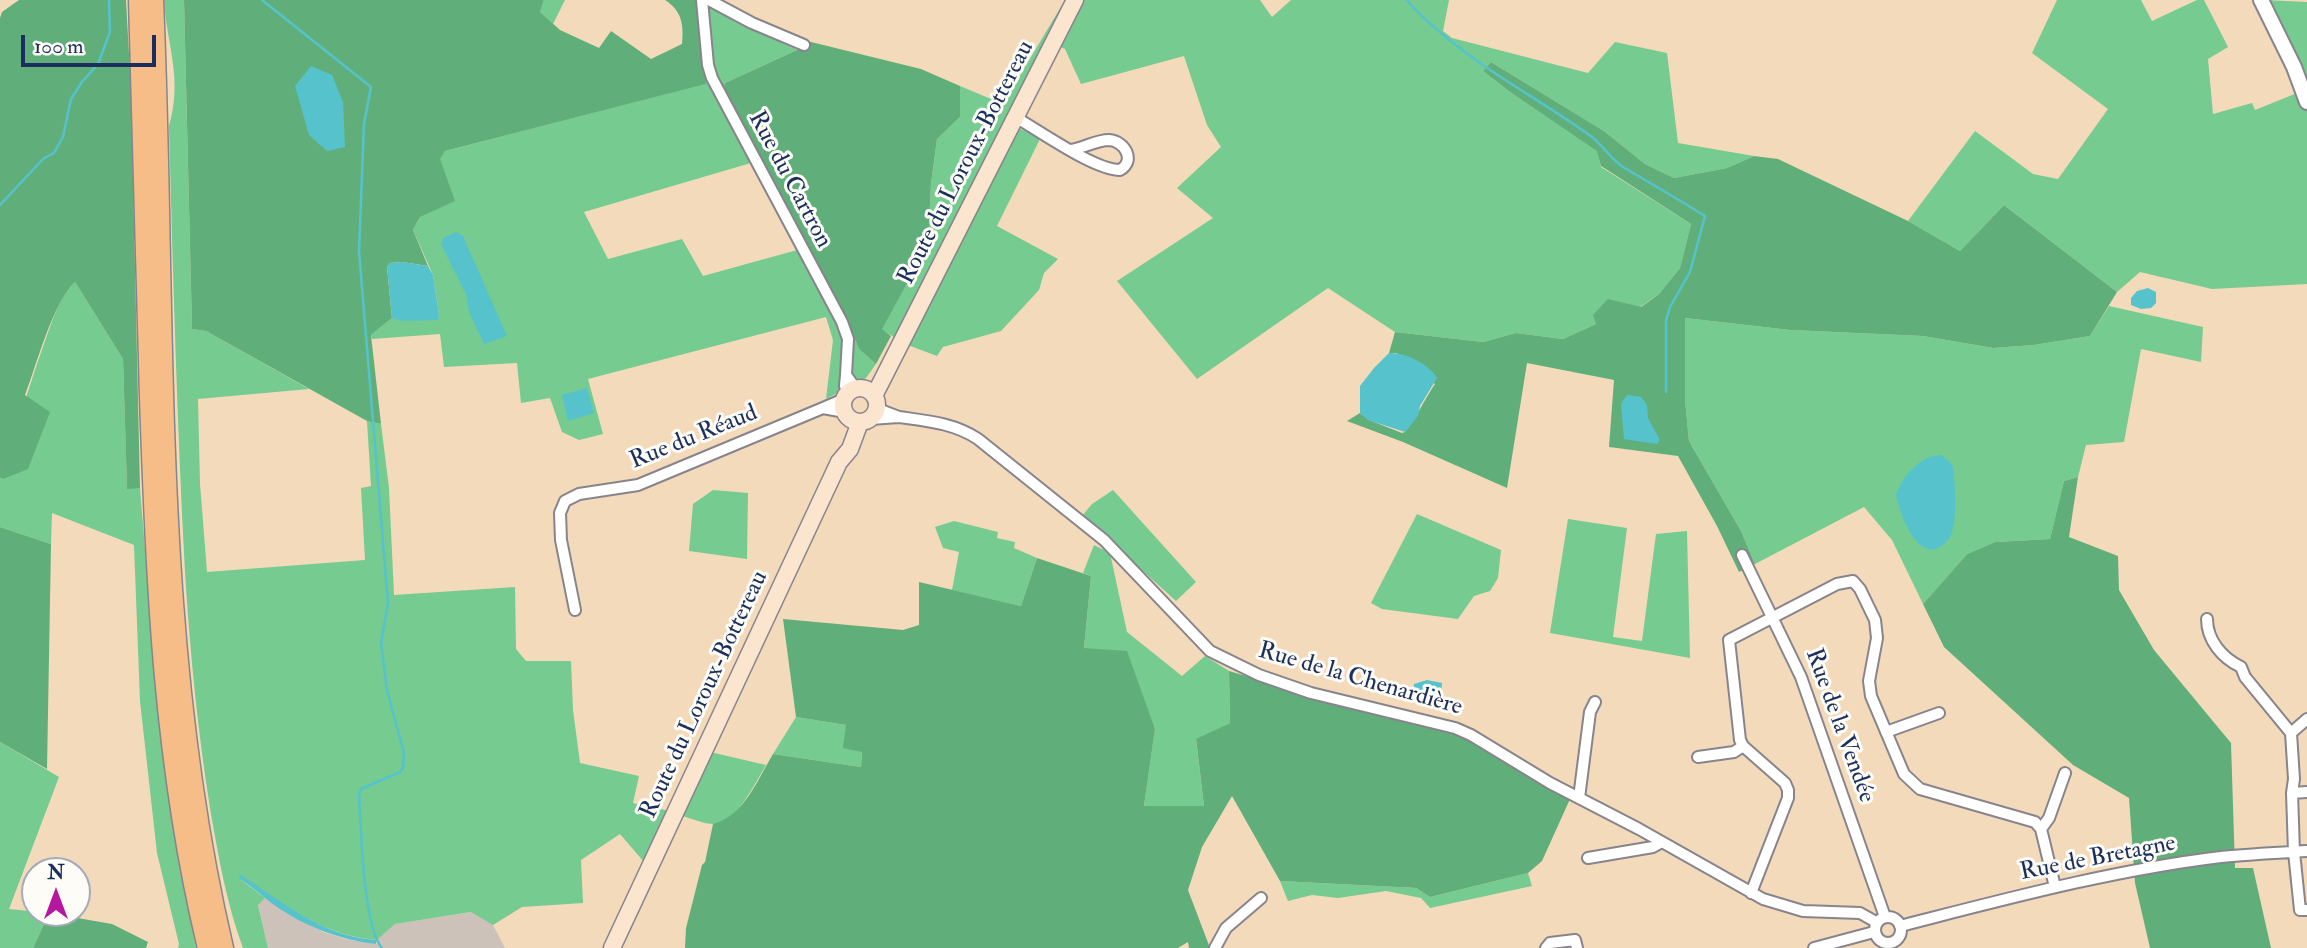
<!DOCTYPE html>
<html>
<head>
<meta charset="utf-8">
<style>
  body { margin:0 }
  #map { position:relative; width:2307px; height:948px; overflow:hidden; background:#f3daba; font-family:"IM FELL Double Pica",serif }
  canvas { display:block }
  .north { position:absolute; left:21px; top:857px; width:70px; height:70px; box-sizing:border-box; background:#fdfcf7; border:2px solid #a3aaba; border-radius:50%; rotate:0deg; font-size:19px; font-weight:700; line-height:28px; text-align:center; color:#1b2f5e }
  .north::after { content:''; display:block; margin:auto; width:24px; height:32px; background:#b5179e; clip-path:polygon(50% 0,100% 100%,50% 72%,0 100%) }
  .scale { position:absolute; left:21px; top:35px; width:135px; height:32px; box-sizing:border-box; border:4px solid #1b2f5e; border-top:0; padding-left:9px; font-size:21px; line-height:24px; white-space:nowrap; color:#1b2f5e; -webkit-text-stroke:5px #fdfcf7; paint-order:stroke }
</style>
</head>
<body>
<div id="map">
<canvas width="2307" height="948"></canvas>
<div class="north">N</div>
<div class="scale">100 m</div>
</div>
<script>
const ctx = document.querySelector('canvas').getContext('2d');
ctx.lineJoin = 'round';
function fill(path, color) { ctx.fillStyle = color; ctx.fill(path, 'evenodd'); }
function trace(path, color, width, dash) { ctx.strokeStyle = color; ctx.lineWidth = width; ctx.lineCap = dash ? 'butt' : 'round'; ctx.setLineDash(dash || []); ctx.stroke(path); }
function label(font, color, halo, rows, align = 'center') {
  ctx.font = font + ' "IM FELL Double Pica",serif'; ctx.lineWidth = 6; ctx.setLineDash([]); ctx.textBaseline = 'middle'; ctx.strokeStyle = halo; ctx.fillStyle = color; for (const [text, x, y, turn = 0] of rows) {
    ctx.save(); ctx.translate(x, y); ctx.rotate((+turn || 0) * Math.PI / 180); ctx.textAlign = isNaN(turn) ? turn : align; if (halo) ctx.strokeText(text, 0, 0); ctx.fillText(text, 0, 0); ctx.restore();
  }
}
fill(new Path2D(`
  M265 898 323 932 346 939 377 944V940L395 924 472 912 493 925 505 948H268L258 904Z`), '#ccc2b9');
fill(new Path2D(`
  M164 0H184L192 329 206 331 309 389 198 399 200 484 207 572 365 560 361 488 371 486 367 421 381 424 389 488 394 595 515 587 516 649 526 661H571L573 710 580 763 639 776 633 803 670 811 644 862 620 834 581 860 583 903 522 907 493 925 471 912 395 924 377 940C340 937 308 921 277 901 264 893 255 884 240 879L265 898 258 905 268 948H243C227 905 219 860 211 814 198 734 190 653 185 572 177 423 173 275 169 126 183 78 167 47 164 0Z
  M544 0H565L553 24 540 12Z
  M1065 0H1260L1272 17 1291 0H1449L1443 31 1452 38 1588 73 1615 42 1667 53 1678 143 1754 156 1727 168 1674 178 1645 164 1604 131 1491 62 1483 71 1510 92 1598 151 1601 167 1691 224 1680 268 1659 294 1640 307 1596 324 1563 339 1516 333 1483 342 1395 332 1328 288 1197 379 1117 281 1213 218 1177 188 1221 147 1207 125 1184 56 1081 84 1065 49 1059 46 1015 127 1041 137 997 226 1058 259 1044 273 1039 290 1001 331 943 347 937 356 905 344 881 329 928 245 931 184 937 139 960 117V86L1003 104Z
  M2057 0H2141L2152 21 2197 0H2204L2228 47 2208 59 2213 114 2252 103 2255 110 2307 89V284L2212 289 2140 272 2117 292 2004 205 1960 251 1908 221 1975 131 2033 174 2058 179 2108 109 2032 53Z
  M2265 0 2307 2V88Z
  M698 1 738 23 797 50 725 83 761 160 584 212 608 259 682 239 703 276 808 247 842 309 859 349 876 364 866 378 826 399 833 340 826 317 588 379 603 434 579 440 562 432 550 398 521 403 517 363 444 367 440 334 372 339 371 335 392 318 437 320 439 314 433 275 413 230 420 217 439 159 445 151 705 84Z
  M75 282 123 359 127 488H140L159 721 176 839 196 948H178L179 944 157 853 140 701 134 545 52 513 51 544 0 527V478L3 479C15 433 28 389 44 344 52 322 58 299 75 282Z
  M2109 306 2203 327 2201 362 2141 349 2124 442 2086 445 2078 477 2064 481 2050 539 1995 542 1967 554 1923 604 1892 540 1864 507 1755 564 1741 531 1689 441 1685 400V318L1790 330 1923 336 1993 348 2034 345 2090 336Z
  M713 490 748 493 747 559 689 551 693 504Z
  M1113 490 1196 582 1176 601 1082 516 1092 504Z
  M1417 514 1501 550 1498 578 1490 591 1474 596 1458 619 1382 609 1371 603Z
  M1568 519 1627 528 1613 637 1642 641 1656 534 1687 531 1690 658 1550 633Z
  M954 521 998 532 997 538 1015 542 1014 548 1037 558 1021 606 952 590 959 552 943 548 935 527Z
  M1094 545 1110 553 1127 632 1182 676 1205 656 1229 671 1230 723 1196 740 1204 806H1144L1155 728 1084 648 1091 576 1083 573Z
  M796 717 846 725 862 752 861 767 773 754Z
  M0 742 59 777 9 909 49 913 33 948H0Z
  M710 752 766 765C756 782 737 821 716 824 706 825 693 819 683 816Z
  M1528 873 1532 886 1430 908 1421 898 1386 891 1338 898 1312 895 1288 901 1280 881 1416 888 1430 897Z`), '#75cb90');
fill(new Path2D(`
  M19 0H126L131 91 140 488 127 489 123 359 75 282C52 304 37 364 25 395L50 412 28 469 3 479 0 478V18L2 12Z
  M184 0H544L540 12 560 30 599 48 611 31 651 59 682 44C684 25 682 11 665 0H697L706 84 445 151 440 159 455 201 420 217 413 230 428 266 402 262 390 263 387 267 392 318 371 335 381 424 367 421 206 331 192 329Z
  M807 41 921 69 960 86V117L937 139 931 184 928 245 882 329 891 336 876 364 859 349 842 309 724 91 725 83 797 50Z
  M1491 62 1604 131 1645 164 1674 178 1727 168 1754 156 1778 159 1908 221 1960 251 2004 205 2117 292 2090 336 2034 345 1993 348 1923 336 1790 330 1685 318V400L1689 441 1741 531 1755 564 1739 572 1717 526 1678 456 1609 447 1614 380 1527 363 1507 488 1403 442 1347 421 1360 413 1369 420 1402 433 1405 432C1417 417 1424 400 1435 384L1397 353H1389L1395 332 1483 342 1516 333 1563 339 1596 324 1593 315 1608 299 1641 307 1659 294 1680 268 1691 224 1601 166 1597 151 1510 92 1483 71Z
  M2078 477 2069 537 2118 556 2119 590 2154 650 2231 743 2235 868H2253L2271 948H2150L2135 883 2129 798 2073 765 1944 647 1923 604 1967 554 1995 542 2050 539 2064 481Z
  M0 527 51 544 47 769 0 742Z
  M1037 558 1091 576 1084 648 1127 651 1155 729 1144 806H1204L1196 739 1230 723 1229 671 1349 706 1464 736 1570 799 1542 861 1528 873 1430 897 1416 888 1280 881 1232 796 1202 847 1188 890 1210 948H1189L1188 942 1178 948H685L686 928 702 865 705 862 713 824C744 816 758 779 773 754L861 767 862 752 843 748 846 725 796 717 783 619 903 630 919 625V582L1021 606Z
  M49 913 112 924 148 942 146 948H33Z`), '#60af7a');
fill(new Path2D(`
  M311 66 332 75 343 102 345 147 327 151 309 135 295 86Z
  M456 232 463 236 507 336 484 344 469 312 467 297 441 244 443 238Z
  M402 262 428 266 433 275 439 314 438 320 403 321 392 318 387 267 390 263Z
  M2148 288 2156 292V303L2151 308 2141 309 2131 305V298L2137 291Z
  M1389 353C1405 352 1429 364 1437 378L1420 406 1418 416 1405 432 1368 420 1360 413V386L1374 368Z
  M587 388 594 413 568 421 562 395Z
  M1627 395 1641 397 1647 405 1648 418 1660 440 1657 444 1624 439 1621 404Z
  M1941 455 1949 461 1953 467C1955 485 1958 521 1950 537 1948 541 1942 546 1938 548 1915 558 1899 511 1896 495 1903 475 1920 456 1941 455Z
  M1427 680 1442 683 1441 697 1433 701 1413 697 1414 684Z
  M239 874C285 903 320 936 377 940L376 944C339 940 301 925 270 902 260 894 251 886 240 879Z`), '#56c3cc');
trace(new Path2D(`
  M262 0 371 87 364 124 359 251 388 603 381 643 387 690 404 753 403 768 400 772 361 789 359 795C361 827 363 927 382 948
  M1407 0C1418 14 1432 26 1446 37 1491 75 1544 102 1592 137 1602 145 1614 162 1623 167 1650 183 1678 199 1705 216L1690 272 1670 307 1666 321V392
  M0 205 43 159 54 153 63 137 71 99 82 82 98 64 110 32 109 0`), '#56c3cc', 2.5);
const minor = new Path2D(`
  M702 0 708 65 712 78 842 322 848 339 846 375
  M709 0 752 23 804 45
  M1015 117C1040 131 1094 170 1120 170 1136 161 1125 141 1109 140 1096 140 1084 148 1071 150
  M848 393 845 386 846 375 856 389
  M844 399 823 408 845 412
  M899 417C927 421 954 423 978 439L1104 540 1210 651 1259 675 1311 693 1455 728 1471 735 1550 783 1639 829 1763 899 1803 911 1860 913 1876 922
  M870 419 899 417 883 411 877 405
  M1742 555 1801 677 1885 917
  M575 610 561 540 560 513 565 501 579 494 638 485 823 408
  M2207 619C2207 640 2222 658 2241 667L2245 677 2291 733 2294 779 2292 793 2294 852 2300 910H2307
  M1886 732 1939 713
  M2291 733 2307 719
  M1698 757 1734 752 1743 746
  M2292 793 2307 792
  M1579 798 1590 712 1595 702
  M2041 829 2049 818 2065 773
  M1588 858 1653 847 1662 842
  M1751 893 1788 798V790L1785 783 1743 746 1740 740 1729 640 1837 584 1853 581 1860 589 1875 620 1877 638 1869 681 1871 696 1904 774 1920 789 2035 822 2041 829 2055 887
  M1875 930a13 13 0 1 1 26 0a13 13 0 1 1-26 0Z
  M1900 926C2006 899 2113 870 2221 857 2250 854 2278 853 2307 851
  M1215 948 1226 928 1261 898
  M1546 948 1550 943 1575 940 1577 948
  M1814 948 1874 932`);
const tertiary = new Path2D(`
  M2261 0 2294 67 2307 102`);
const secondary = new Path2D(`
  M843 405a17 17 0 1 1 34 0a17 17 0 1 1-34 0Z
  M874 396 1075 0
  M612 948 839 462 850 449 860 422`);
const trunk = new Path2D(`
  M138 0C142 132 146 264 149 397 155 582 163 767 207 948
  M154 0C168 316 151 638 224 948`);
trace(minor, '#87848c', 14);
trace(tertiary, '#87848c', 18);
trace(secondary, '#87848c', 19);
trace(trunk, '#87848c', 21);
trace(minor, '#fff', 10);
trace(tertiary, '#fff', 14);
trace(secondary, '#fce5cf', 16);
trace(trunk, '#f7bd88', 18);
label('24px', '#1b2f5e', '#fdfcf7', [
  ["Route du Loroux-Bottereau",967,163,-63],
  ["Rue du Cartron",789,180,62],
  ["Rue du Réaud",694,438,-22],
  ["Rue de la Chenardière",1360,680,16],
  ["Route du Loroux-Bottereau",705,695,-65],
  ["Rue de la Vendée",1839,726,70],
  ["Rue de Bretagne",2098,859,-11]
]);
</script>
</body>
</html>
